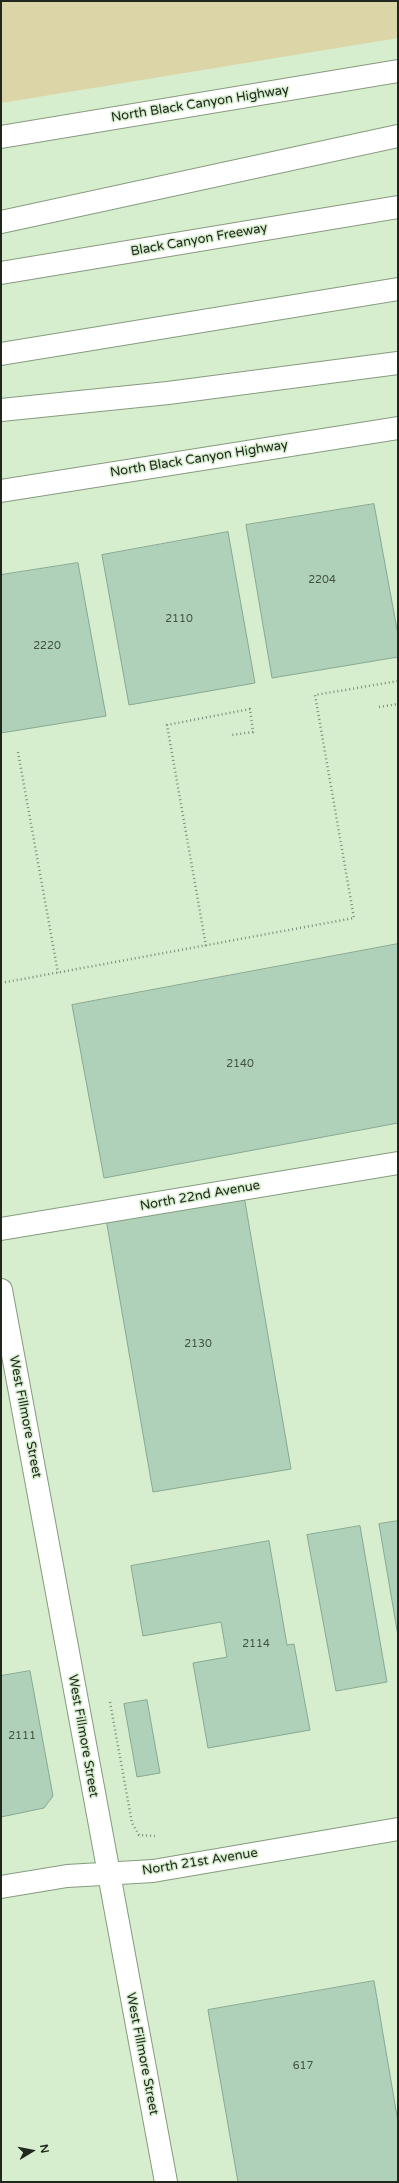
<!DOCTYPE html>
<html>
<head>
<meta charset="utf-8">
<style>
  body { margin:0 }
  #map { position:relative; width:399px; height:2183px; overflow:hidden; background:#d6edce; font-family:"Varela Round",sans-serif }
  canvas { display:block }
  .frame { position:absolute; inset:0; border:2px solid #20281d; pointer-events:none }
  .north { position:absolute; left:12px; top:2131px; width:40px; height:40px; -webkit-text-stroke:3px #d6edce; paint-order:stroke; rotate:80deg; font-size:11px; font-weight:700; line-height:16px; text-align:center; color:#20281d }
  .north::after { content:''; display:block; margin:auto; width:14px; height:18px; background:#20281d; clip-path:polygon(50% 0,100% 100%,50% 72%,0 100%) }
</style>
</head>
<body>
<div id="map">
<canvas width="399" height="2183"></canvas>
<div class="frame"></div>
<div class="north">N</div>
</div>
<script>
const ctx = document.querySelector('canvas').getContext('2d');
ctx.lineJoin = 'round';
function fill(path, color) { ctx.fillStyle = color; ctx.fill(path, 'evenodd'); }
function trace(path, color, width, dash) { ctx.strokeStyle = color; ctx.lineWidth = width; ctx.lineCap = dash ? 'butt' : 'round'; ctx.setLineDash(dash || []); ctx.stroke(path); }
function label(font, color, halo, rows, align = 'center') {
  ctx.font = font + ' "Varela Round",sans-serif'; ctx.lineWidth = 3; ctx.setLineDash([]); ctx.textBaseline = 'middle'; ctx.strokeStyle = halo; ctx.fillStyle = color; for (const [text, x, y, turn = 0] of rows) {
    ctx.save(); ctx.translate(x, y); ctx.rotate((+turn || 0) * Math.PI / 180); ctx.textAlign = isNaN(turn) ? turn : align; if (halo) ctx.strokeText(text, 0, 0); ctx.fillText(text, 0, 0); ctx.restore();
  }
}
fill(new Path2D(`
  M1 1H398V38L1 103Z`), '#dbd5a7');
const building = new Path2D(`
  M374 504 398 635V657L272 678 246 525Z
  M228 532 255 683 129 705 102 555Z
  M78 563 106 716 1 733V575Z
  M398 944V1123L104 1178 72 1005Z
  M244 1196 291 1469 153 1492 106 1219Z
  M398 1521V1636L379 1524Z
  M360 1526 387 1682 336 1691 307 1535Z
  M269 1541 287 1645 294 1644 310 1730 208 1748 193 1663 227 1657 221 1622 143 1636 131 1566Z
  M30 1671 53 1796 44 1808 1 1817V1676Z
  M147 1700 160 1773 137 1777 124 1704Z
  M374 1981 398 2122V2182H238L208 2010Z`);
fill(building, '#afd1ba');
trace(building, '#87a892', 1);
const minor = new Path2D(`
  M1 1229 398 1163
  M1 1290 166 2182
  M1 1887 67 1876 153 1871 398 1829`);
const secondary = new Path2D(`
  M1 137 398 71
  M1 491 398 428`);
const motorway = new Path2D(`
  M1 222 398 136
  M1 273 398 207
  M1 354 398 289
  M1 410 168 393 398 363`);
trace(minor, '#869b7e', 24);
trace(secondary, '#869b7e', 24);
trace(motorway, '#869b7e', 24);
trace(new Path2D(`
  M379 707 398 704
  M18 752 58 973
  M206 946 167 725 250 709 253 732 232 735
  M1 983 354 918 315 695 398 681
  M110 1702 132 1823 139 1835 155 1836`), '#7d8d78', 2.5, [1, 3]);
trace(minor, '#fff', 22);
trace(secondary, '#fff', 22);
trace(motorway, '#fff', 22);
label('11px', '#445244', null, [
  ["2204",322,580],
  ["2110",179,619],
  ["2220",47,646],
  ["2140",240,1064],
  ["2130",198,1344],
  ["2114",256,1644],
  ["2111",22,1736],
  ["617",303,2066]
]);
label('13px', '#20281d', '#d6edce', [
  ["North Black Canyon Highway",200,104,-9],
  ["Black Canyon Freeway",199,240,-10],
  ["North Black Canyon Highway",199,459,-9],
  ["North 22nd Avenue",200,1196,-10],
  ["West Fillmore Street",25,1417,79],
  ["West Fillmore Street",83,1736,80],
  ["North 21st Avenue",200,1862,-9],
  ["West Fillmore Street",142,2054,79]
]);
</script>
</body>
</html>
